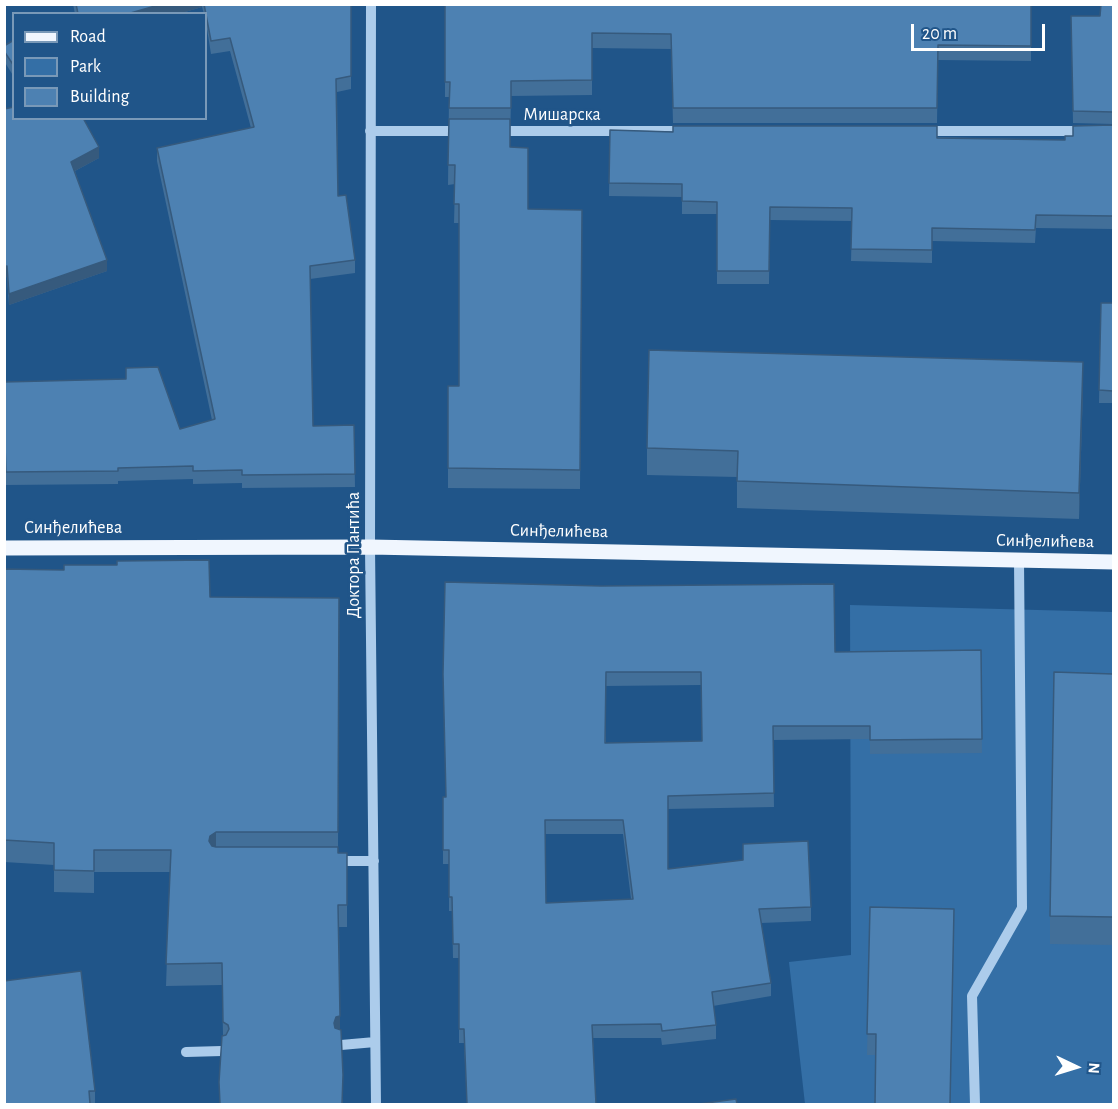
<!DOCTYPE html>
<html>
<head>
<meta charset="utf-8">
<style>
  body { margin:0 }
  #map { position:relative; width:1118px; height:1109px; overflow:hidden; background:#205589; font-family:"Alegreya Sans",sans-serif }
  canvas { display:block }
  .frame { position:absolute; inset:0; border:6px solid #fff; pointer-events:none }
  .legend { position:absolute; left:12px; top:12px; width:195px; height:108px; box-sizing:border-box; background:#205589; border:2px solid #7999b8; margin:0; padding:8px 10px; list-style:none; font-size:18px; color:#fff }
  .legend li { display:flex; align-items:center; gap:12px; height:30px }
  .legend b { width:30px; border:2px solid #7999b8 }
  .north { position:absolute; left:1046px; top:1037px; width:60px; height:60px; -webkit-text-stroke:4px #205589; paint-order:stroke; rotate:94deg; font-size:16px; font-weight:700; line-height:24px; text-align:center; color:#fff }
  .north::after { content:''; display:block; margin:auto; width:21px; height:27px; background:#fff; clip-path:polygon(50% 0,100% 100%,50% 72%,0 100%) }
  .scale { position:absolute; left:911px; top:24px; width:134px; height:27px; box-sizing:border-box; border:3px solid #fff; border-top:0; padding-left:8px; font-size:18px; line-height:21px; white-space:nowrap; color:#fff; -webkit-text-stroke:4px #205589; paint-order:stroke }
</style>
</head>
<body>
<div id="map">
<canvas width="1118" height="1109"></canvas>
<div class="frame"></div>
<ul class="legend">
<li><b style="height:8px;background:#f0f6fe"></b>Road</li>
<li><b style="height:16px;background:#346fa6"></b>Park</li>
<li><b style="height:16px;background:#4d81b2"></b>Building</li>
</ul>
<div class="north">N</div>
<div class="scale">20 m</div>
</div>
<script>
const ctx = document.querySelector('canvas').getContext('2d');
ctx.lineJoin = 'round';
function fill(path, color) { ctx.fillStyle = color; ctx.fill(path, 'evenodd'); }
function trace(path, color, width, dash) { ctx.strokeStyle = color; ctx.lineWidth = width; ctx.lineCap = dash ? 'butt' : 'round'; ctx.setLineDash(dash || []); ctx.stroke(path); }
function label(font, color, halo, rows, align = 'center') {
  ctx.font = font + ' "Alegreya Sans",sans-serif'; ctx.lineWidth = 5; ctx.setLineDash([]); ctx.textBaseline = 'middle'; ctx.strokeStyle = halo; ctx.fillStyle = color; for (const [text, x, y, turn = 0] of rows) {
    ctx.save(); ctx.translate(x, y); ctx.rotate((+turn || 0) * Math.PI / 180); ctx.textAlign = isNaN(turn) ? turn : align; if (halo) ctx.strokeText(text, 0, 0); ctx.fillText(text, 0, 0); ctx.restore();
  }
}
fill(new Path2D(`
  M850 605 1113 612V1104H805L789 962 851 955Z`), '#346fa6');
trace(new Path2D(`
  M371 4 370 547 376 1104
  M370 131H463
  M497 131H685
  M923 131H1114
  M333 861H374
  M341 1045 375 1042
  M186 1052 222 1051
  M975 1104 972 996 1022 908 1019 560`), '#accceb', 10);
trace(new Path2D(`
  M4 548 370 547 1114 562`), '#f0f6fe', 15);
fill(new Path2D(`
  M73 4H351V89L337 92 338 196 355 260V273L310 279 313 426 354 425 355 487 242 488V483L193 484V479L118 481V484L6 485 5 459H4V382L180 429 212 420 157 161V148L251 128 230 51 211 54 206 23V14H204L202 7 178 14H75Z
  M445 4H1031V61L938 60 937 123H673L671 49 592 48V95L511 96 510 147 528 209 582 210 580 489 448 488V386H459V223H454L455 184 448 185 449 97H445Z
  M1113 4V124L1073 123 1071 16H1100Z
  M14 40V77L4 61V46Z
  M4 109 99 158 75 171 107 271 9 305 7 277 4 278Z
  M1113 125V229L1036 228 1035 243 932 241V263L851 261 852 221 770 220 769 284H717V214H682V197L609 196 610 130 1065 140 1073 136Z
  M1101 303H1113V403H1099Z
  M1083 388 1079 519 737 508V477L647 475V448Z
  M4 569 210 597 339 598 338 853H347V927H339L340 1030 343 1104H220L219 1082 223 1036 222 985 166 986 170 872H94V893L54 892V865L4 862Z
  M445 582 835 652 981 650 982 753 870 754V739L773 740 774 807 668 809V869L811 907V921L761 923 771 983V996L713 1006 716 1025V1039L662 1045 661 1038H593L596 1104H467L464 1043H459V958H453L452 911H449V864H443V797H446ZM701 685 702 741 606 743V686ZM545 834H623L631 899 546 903Z
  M1113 674V945L1050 944V916Z
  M870 907 950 1104 875 1055H867Z
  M95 1091V1104H4Z`), '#426f99');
fill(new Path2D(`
  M162 4H202V7L178 14H127Z
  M99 147V158L71 173V162Z
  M107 260V271L9 305V294Z
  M7 266V277L4 278V267Z
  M1083 362V388L1079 519V493Z
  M216 832V855L209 841 210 836Z
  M340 1016V1038L336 1039 334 1023 336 1017Z`), '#365a7d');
const building = new Path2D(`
  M76 4H162L127 14H78Z
  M204 4H351V76L336 79 338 196 346 195 355 260 310 266 313 426 354 425 355 474 242 475V470L193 471V466L118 468V471L6 472 5 446H4V382L126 379V368L158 367 180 429 215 419 157 148 254 127 230 38 211 41Z
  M445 4H1031V46L938 45 937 108H673L671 34 592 33V80L511 81V108H449L450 82H445Z
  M1101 4H1113V112L1073 111 1071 16H1100Z
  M14 40V66L4 51V46Z
  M14 107V118H83L99 147 71 162 107 260 9 294 7 266 4 267V109Z
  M449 119H510V147L528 148V209L582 210 580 470 448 468V386H459V204H454L455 165H448Z
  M1113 125V216L1036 215 1035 230 932 228V250L851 249 852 208 770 207 769 271H717V202L682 201V184L609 183 610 130 673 132V126H937V138L1065 140V136H1073V126Z
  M1101 303H1113V391L1099 390Z
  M649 350 1083 362 1079 493 737 481 738 451 647 448Z
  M209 560 210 597 339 598 338 832H216L210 836 209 841 212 846 216 847H338V853H347V905H338L340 1016 336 1017 334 1023 335 1028 341 1030 343 1075 342 1104H220L219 1082 222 1036 226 1035 229 1029 228 1025 223 1022 222 963 166 964 171 850H94V871L54 870V843L4 840V569L64 570V565H117V561Z
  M445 582 601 586 834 584 835 652 981 650 982 739 870 740V726H773L774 793 668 796V869L743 860V844L808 841 811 907 759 909 771 983 712 992 716 1025 662 1031 661 1024 592 1025 596 1104H467L464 1029H459V944H453L452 897H449V850H443V797H446L443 674ZM606 672H701L702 741 605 743ZM545 820H623L633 899 546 903Z
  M1054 672 1113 674V917L1050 916Z
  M870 907 954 909 950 1104H875L876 1034H867Z
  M81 971 95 1091H89L90 1104H4V981Z
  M736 1099 737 1104H699Z`);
fill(building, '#4d81b2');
trace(building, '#365a7d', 1.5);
label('18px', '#fff', '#205589', [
  ["Мишарска",562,115],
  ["Синђелићева",73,528],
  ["Синђелићева",559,531,1],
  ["Синђелићева",1045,541,1],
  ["Доктора Пантића",354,555,-90]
]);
</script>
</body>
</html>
